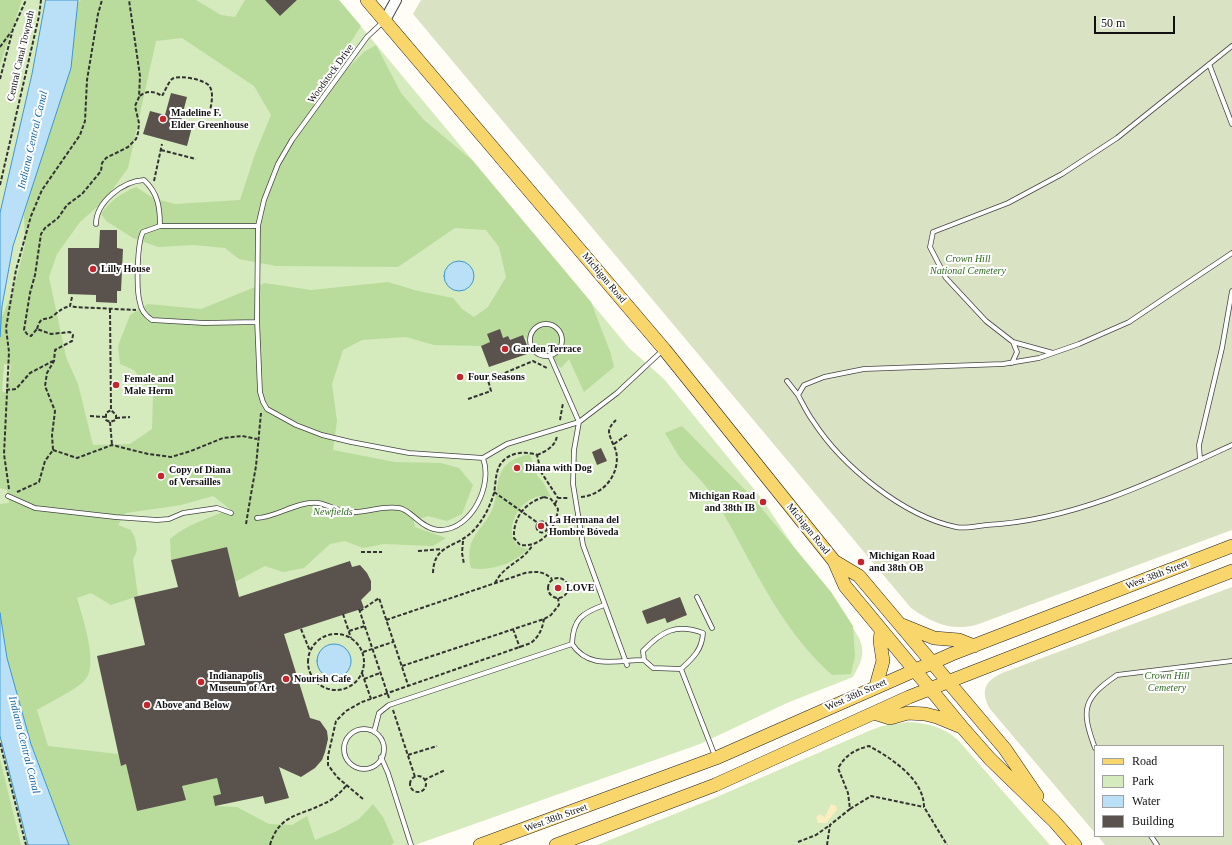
<!DOCTYPE html>
<html>
<head>
<meta charset="utf-8">
<style>
  body { margin:0 }
  #map { position:relative; width:1232px; height:845px; overflow:hidden; background:#fffdf5; font-family:Georgia,serif }
  canvas { display:block }
  .legend { position:absolute; left:1094px; top:745px; width:130px; height:92px; box-sizing:border-box; background:#fff; border:1px solid #a0a0a0; margin:0; padding:5px 7px; list-style:none; font-size:12px; color:#111 }
  .legend li { display:flex; align-items:center; gap:8px; height:20px }
  .legend b { width:20px; border:1px solid #a0a0a0 }
  .scale { position:absolute; left:1094px; top:16px; width:81px; height:18px; box-sizing:border-box; border:2px solid #111; border-top:0; padding-left:5px; font-size:12px; line-height:14px; white-space:nowrap; color:#111; -webkit-text-stroke:3px #fff; paint-order:stroke }
</style>
</head>
<body>
<div id="map">
<canvas width="1232" height="845"></canvas>
<ul class="legend">
<li><b style="height:5px;background:#f9d66b"></b>Road</li>
<li><b style="height:11px;background:#d5ebbd"></b>Park</li>
<li><b style="height:11px;background:#b9e0f7"></b>Water</li>
<li><b style="height:11px;background:#5a524d"></b>Building</li>
</ul>
<div class="scale">50 m</div>
</div>
<script>
const ctx = document.querySelector('canvas').getContext('2d');
ctx.lineJoin = 'round';
function fill(path, color) { ctx.fillStyle = color; ctx.fill(path, 'evenodd'); }
function trace(path, color, width, dash) { ctx.strokeStyle = color; ctx.lineWidth = width; ctx.lineCap = dash ? 'butt' : 'round'; ctx.setLineDash(dash || []); ctx.stroke(path); }
function label(font, color, halo, rows, align = 'center') {
  ctx.font = font + ' Georgia,serif'; ctx.lineWidth = 4; ctx.setLineDash([]); ctx.textBaseline = 'middle'; ctx.strokeStyle = halo; ctx.fillStyle = color; for (const [text, x, y, turn = 0] of rows) {
    ctx.save(); ctx.translate(x, y); ctx.rotate((+turn || 0) * Math.PI / 180); ctx.textAlign = isNaN(turn) ? turn : align; if (halo) ctx.strokeText(text, 0, 0); ctx.fillText(text, 0, 0); ctx.restore();
  }
}
fill(new Path2D(`
  M0 0H339L629 348 664 379 762 499 794 547 831 592 859 638C866 653 861 663 853 677L787 703 700 744 415 845H0Z
  M908 722C928 723 943 727 958 740L1050 845H597L712 799 871 730 882 726Z`), '#d5ebbd');
fill(new Path2D(`
  M0 0H22L0 65Z
  M81 0H196L221 15 235 17 245 0H271L268 3 280 16 297 0H339L361 26 340 59 348 68 364 52 376 45 401 93 424 120 472 160 591 302 611 354 614 367 584 392 569 359 561 368C550 355 533 348 523 335L510 340 508 336 503 338 488 334 490 342 481 346 434 345 406 337 362 340 343 350 332 384 337 421 333 450 395 462 441 463 459 468 473 485 462 514 447 521 428 516 414 521 415 527 446 538 433 546 384 544 363 548 345 541 330 544 304 568 283 572 265 566 235 582 227 547 171 560 170 539C187 524 210 518 230 509L213 496 181 505 126 513 118 525 131 530 135 538 137 550 133 560 138 596 111 605 91 593 77 598C82 616 100 667 84 681 74 691 50 702 37 710L48 746 118 754 121 766 126 764 137 811 185 800 182 786 217 778 221 794 213 796 215 806 237 807 269 824 292 825 307 816 315 840 337 831 359 819 373 804 383 817 394 842 391 845H69L31 744 7 657 0 613V504L9 503 7 490 0 488V337L1 319 13 291 25 245 24 215 43 152 71 68 77 4ZM182 38 254 86 271 115 255 154 240 200 175 204 153 198 136 187C122 193 109 201 101 214L106 221 133 238 158 247 194 245 225 248 239 259 276 266 398 267 455 228 486 230 499 247 506 277 488 307 474 317 462 309 453 298 418 291 388 282 311 290 265 283 201 309 148 304 130 315 118 346 120 364 134 370 153 396 152 429 130 444 93 445 78 384 66 357 49 277 57 254 80 222 105 200 128 168 156 41ZM4 364 11 365 7 393 2 391Z
  M682 426 753 498 831 592 853 626 855 656 851 674 832 675C776 625 751 558 713 496 704 482 691 471 681 459 675 451 670 441 665 433Z
  M530 454 537 475 543 482 551 497C516 488 496 546 528 549 515 563 490 572 471 568 464 538 480 534 492 510 498 497 495 481 503 469 510 459 519 457 530 454Z
  M0 759 21 845H0Z`), '#b9dc9c');
fill(new Path2D(`
  M831 804 836 806 837 810 826 823H818L816 817 820 814 825 817Z`), '#fbeec1');
fill(new Path2D(`
  M421 0H1232V530L976 625C950 631 932 623 911 608L413 14Z
  M1232 587V845H1105L1098 836H1223V746H1095V833L990 709C981 692 983 682 1002 673Z`), '#d9e3c4');
const water = new Path2D(`
  M46 0H78L71 68 13 246 2 306 0 337V213L32 74Z
  M444 276a15 15 0 1 1 30 0a15 15 0 1 1-30 0Z
  M0 613 7 658 31 744 69 845H28L0 736Z
  M317 661a17 17 0 1 1 34 0a17 17 0 1 1-34 0Z`);
fill(water, '#b9e0f7');
trace(water, '#3f96cf', 1);
fill(new Path2D(`
  M265 0H297L280 16Z
  M171 93 187 97 181 120 193 123 187 146 143 134 150 111 165 115Z
  M100 230H117V248L123 249 121 291H117V303L96 302V295L68 294V248H99Z
  M500 329 503 338 508 336 510 340 523 335 530 353 489 367 481 346 490 342 487 334Z
  M601 448 607 461 597 465 592 452Z
  M227 547 239 597 350 561 352 567 360 565 367 573 371 581V590L361 600 364 608 284 634 310 718 320 721 327 731 328 739 325 752 322 760 315 768 301 777 279 767 289 798 265 804 263 796 215 806 213 796 221 794 217 778 182 786 186 800 137 811 126 764 121 766 97 656 145 645 134 597 178 587 171 560Z
  M680 597 687 615 667 623 665 618 647 624 642 611Z`), '#5a524d');
const service = new Path2D(`
  M383 22 367 37 292 140 278 164 264 200 258 226 257 319 260 392 263 402 267 409 296 425 322 435 351 442 409 453 483 458 507 444 579 422 617 393 663 350
  M1209 64 1232 124
  M96 224C96 202 123 181 144 180 158 193 160 207 160 226
  M1232 253 1129 322 1079 344 1039 358 1003 364 864 369 824 377 804 385 798 395C803 404 807 413 813 421 842 466 903 516 956 527 965 529 977 526 986 525 1072 521 1155 481 1232 445
  M257 322 204 323 152 320C146 316 141 311 140 303 136 290 137 243 143 232L160 226H258
  M530 340a16 16 0 1 1 32 0a16 16 0 1 1-32 0Z
  M1053 353 1013 342 986 321 946 278 930 247 933 232 1008 203 1062 174 1117 138 1232 46
  M550 356 579 422 574 450 573 484 583 545 627 665
  M1012 363 1017 352 1013 342
  M787 381 798 395
  M1200 460 1199 445 1222 348 1232 291
  M8 496 35 508 115 517 157 520 169 519 183 513 217 508 231 513
  M257 518C278 517 296 501 318 503 329 505 340 512 351 512 367 513 382 505 399 508 411 509 421 530 441 530 472 529 493 485 483 458
  M697 597 712 628
  M604 605C582 613 573 619 572 644 589 670 617 660 644 660
  M681 669 653 668 644 660 643 651C662 631 676 623 703 633 702 650 693 658 681 669L715 756
  M344 749a20 20 0 1 1 40 0a20 20 0 1 1-40 0Z
  M374 732 379 713 389 705 572 644
  M1095 748C1081 710 1082 699 1117 675L1232 661
  M381 757 388 773 411 845
  M1151 836 1157 845`);
const tertiary = new Path2D(`
  M385 20 396 0`);
const primary = new Path2D(`
  M367 0 664 349 834 561 845 586 961 726 990 759 1054 821 1075 845
  M834 561 859 576 1005 749 1037 796
  M902 625 934 638 959 640 974 646
  M876 686 883 661 880 641 881 632
  M874 713 890 718 908 713 925 714 937 717 959 726
  M480 845 716 758 952 654 1232 546
  M556 845 715 785 909 697 1232 571`);
trace(service, '#444', 5.5);
trace(tertiary, '#444', 12);
trace(primary, '#222', 14);
trace(new Path2D(`
  M0 47 11 32
  M0 79 13 29 26 0
  M140 96C147 90 154 91 162 96 165 91 168 83 172 79 179 74 207 80 210 87 214 95 211 104 210 112
  M161 150 196 159
  M154 181 162 144
  M0 185 39 16 41 0
  M72 297 70 306 75 307 136 310
  M110 309 111 410 116 415V420L110 422 106 420V413L111 410
  M37 329C41 314 45 322 53 316 59 311 62 308 70 306
  M6 390 16 389 30 373 53 361
  M468 399 491 391 488 380 533 361 547 368
  M90 416 105 417
  M116 418 130 417
  M560 420 563 403
  M110 422 112 445
  M614 444 628 434
  M53 450 77 458 112 445 148 454 171 457 191 451 223 438 242 436 257 439
  M537 455C546 451 555 447 557 436
  M9 489 4 454 9 352 6 328 16 270 31 216 42 190 80 135 85 121 87 80 98 14 102 0
  M17 492 39 482 45 461 53 450 52 435 55 411 45 386 47 373 54 361 55 350 72 341 73 335 70 332 51 334 37 329 31 336 27 334 24 330 30 293 35 275 41 234 45 228 58 218 67 205 82 194 101 171 102 163 106 158 128 147 136 139 138 133 139 123 135 106 139 97 140 76 129 0
  M494 492 538 523
  M544 497 551 499 558 509C556 529 541 548 520 545L514 538C513 517 525 503 544 497Z
  M581 497C604 495 621 473 616 451 614 445 609 437 609 431 610 426 613 423 616 420
  M250 500 256 466 261 413
  M555 504 558 498H569
  M536.5 527a5.5 5.5 0 1 1 11 0a5.5 5.5 0 1 1-11 0Z
  M463 541 462 553 464 564
  M418 551 442 549
  M361 552H382
  M433 573C434 543 456 549 474 530 483 520 490 507 494 493 496 483 495 469 503 461 511 452 527 451 537 455L541 472 558 498
  M548 588a10 10 0 1 1 20 0a10 10 0 1 1-20 0Z
  M495 583C504 565 522 562 532 546
  M359 609 389 698
  M360 611 379 598 408 685
  M343 614 351 638
  M386 620 525 573C537 571 543 571 552 579
  M301 629 310 651
  M513 629 520 648
  M349 631 365 626
  M308 662a28 28 0 1 1 56 0a28 28 0 1 1-56 0Z
  M363 652 393 642
  M402 666 544 619 551 615 559 605 558 598
  M362 673 371 699
  M364 679 380 673
  M393 710 415 777
  M0 743 26 845
  M408 755 437 746
  M410 784a8 8 0 1 1 16 0a8 8 0 1 1-16 0Z
  M424 780 445 770
  M363 799 337 777 328 765V756L336 721 346 711 362 702 531 643C539 636 542 630 544 619
  M850 809 871 796 924 807
  M798 842 816 835 830 825
  M270 845C279 814 300 816 323 804 333 800 340 793 347 785
  M827 845 830 825 850 809 848 793 838 768C846 755 854 750 869 746 891 758 924 779 924 807L947 845`), '#333', 2, [4, 2]);
trace(service, '#fff', 4);
trace(tertiary, '#fff', 10);
trace(primary, '#f9d66b', 13);
trace(new Path2D(`
  M246 524 250 500`), '#333', 2, [4, 2]);
for (const [x, y, r, color] of [
  [163,119,4,"#c4262e"],
  [93,269,4,"#c4262e"],
  [505,349,4,"#c4262e"],
  [460,377,4,"#c4262e"],
  [116,385,4,"#c4262e"],
  [517,468,4,"#c4262e"],
  [161,476,4,"#c4262e"],
  [763,502,4,"#c4262e"],
  [541,526,4,"#c4262e"],
  [861,562,4,"#c4262e"],
  [558,588,4,"#c4262e"],
  [286,679,4,"#c4262e"],
  [201,682,4,"#c4262e"],
  [147,705,4,"#c4262e"]
]) { const dot = new Path2D(); dot.arc(x, y, r, 0, 2 * Math.PI); ctx.fillStyle = color; ctx.fill(dot); trace(dot, '#fff', 1.5); }
label('10px', '#111', '#fff', [
  ["Central Canal Towpath",21,56,-77],
  ["Woodstock Drive",331,74,-54],
  ["Michigan Road",604,278,50],
  ["Michigan Road",808,529,51],
  ["West 38th Street",1157,575,-21],
  ["West 38th Street",856,695,-24],
  ["West 38th Street",556,818,-20]
]);
label('bold 10px', '#111', '#fff', [
  ["Madeline F.",171,113],
  ["Elder Greenhouse",171,125],
  ["Lilly House",101,269],
  ["Garden Terrace",513,349],
  ["Four Seasons",468,377],
  ["Female and",124,379],
  ["Male Herm",124,391],
  ["Diana with Dog",525,468],
  ["Copy of Diana",169,470],
  ["of Versailles",169,482],
  ["Michigan Road",755,496,"right"],
  ["and 38th IB",755,508,"right"],
  ["La Hermana del",549,520],
  ["Hombre Bóveda",549,532],
  ["Michigan Road",869,556],
  ["and 38th OB",869,568],
  ["LOVE",566,588],
  ["Indianapolis",209,676],
  ["Museum of Art",209,688],
  ["Nourish Cafe",294,679],
  ["Above and Below",155,705]
], 'left');
label('italic 10px', '#2f6b1f', '#fff', [
  ["Crown Hill",968,259],
  ["National Cemetery",968,271],
  ["Newfields",333,512],
  ["Crown Hill",1167,676],
  ["Cemetery",1167,688]
]);
label('italic 11px', '#1768a6', '#fff', [
  ["Indiana Central Canal",33,140,-77],
  ["Indiana Central Canal",24,745,76]
]);
</script>
</body>
</html>
